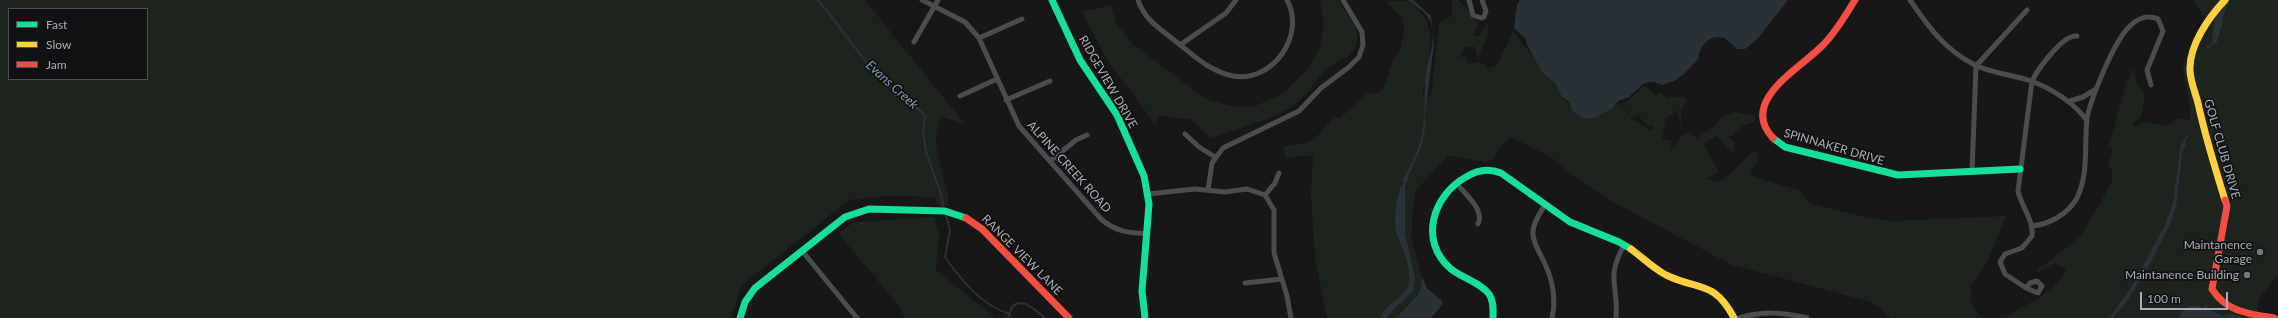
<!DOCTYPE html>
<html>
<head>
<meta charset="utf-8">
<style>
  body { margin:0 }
  #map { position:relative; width:2278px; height:318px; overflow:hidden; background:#171717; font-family:Lato,sans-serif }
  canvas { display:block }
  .legend { position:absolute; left:8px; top:8px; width:140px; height:72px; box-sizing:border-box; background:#111113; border:1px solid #4d4f55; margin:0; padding:5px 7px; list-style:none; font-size:12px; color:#a8adb8 }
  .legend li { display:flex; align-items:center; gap:8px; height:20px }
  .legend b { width:20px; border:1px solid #4d4f55 }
  .scale { position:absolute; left:2140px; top:292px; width:88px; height:18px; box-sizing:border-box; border:2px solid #a8adb8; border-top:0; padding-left:5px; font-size:12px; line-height:14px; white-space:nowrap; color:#a8adb8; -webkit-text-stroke:3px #111113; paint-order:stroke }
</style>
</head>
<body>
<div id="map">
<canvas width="2278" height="318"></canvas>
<ul class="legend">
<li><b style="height:5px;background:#16e098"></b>Fast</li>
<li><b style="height:5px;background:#ffcf43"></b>Slow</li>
<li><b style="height:5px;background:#f24e42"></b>Jam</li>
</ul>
<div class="scale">100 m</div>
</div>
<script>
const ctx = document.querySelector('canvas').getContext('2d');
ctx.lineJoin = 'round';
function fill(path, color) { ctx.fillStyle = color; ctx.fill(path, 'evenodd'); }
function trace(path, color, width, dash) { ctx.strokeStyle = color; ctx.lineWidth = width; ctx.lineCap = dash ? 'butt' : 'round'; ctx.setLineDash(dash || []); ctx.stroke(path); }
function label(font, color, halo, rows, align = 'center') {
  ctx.font = font + ' Lato,sans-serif'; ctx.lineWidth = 3.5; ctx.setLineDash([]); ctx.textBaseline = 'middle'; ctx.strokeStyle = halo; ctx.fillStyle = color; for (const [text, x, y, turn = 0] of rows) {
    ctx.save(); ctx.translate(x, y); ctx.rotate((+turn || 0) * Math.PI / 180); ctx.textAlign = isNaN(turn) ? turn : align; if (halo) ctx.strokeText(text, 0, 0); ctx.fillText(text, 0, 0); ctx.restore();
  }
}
fill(new Path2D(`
  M0 0H865L964 123 941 117C927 147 948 176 949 206H939L934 197 886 196 849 200 741 286 731 318H0ZM9 9H147V79H9Z
  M1320 0H1338C1345 11 1359 26 1357 41 1354 60 1337 59 1325 71 1316 80 1309 92 1299 101 1275 120 1240 128 1212 138L1189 119 1159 116 1155 124 1108 61 1082 12 1111 5 1117 25 1134 45 1206 99 1231 106 1253 107 1284 93 1304 73 1320 48 1324 23Z
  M1385 0C1390 3 1399 0 1405 1 1446 20 1426 61 1423 95L1431 97 1439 24 1452 15V0H1458L1473 15 1478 26 1472 36H1479L1487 23 1489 32 1477 60 1475 47 1466 46 1459 58 1466 56 1467 64 1478 62 1487 65V69L1498 64 1513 31 1553 82 1572 110 1594 117 1619 104 1633 120 1649 129V131L1654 128 1651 124 1648 127 1638 115 1633 119 1622 106 1645 85 1656 96 1661 92 1668 100V97L1685 98 1687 102 1681 109V126L1677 110 1663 121 1666 125 1662 132 1663 139 1671 141V150L1676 145 1680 137 1687 133 1697 138 1717 124 1720 117 1736 112 1756 117 1753 123C1744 124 1737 128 1733 136H1727L1735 143 1733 152 1727 148 1717 135 1704 144 1708 154 1720 172 1711 177 1706 178 1716 182 1724 179 1753 151 1758 154V161L1751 171 1752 176 1801 191 1809 203 1868 218 1892 221 2006 216 1989 258 1971 287 1970 300 1979 316 1984 318H1890L1879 306 1864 300 1732 265 1615 203 1573 176 1551 157 1511 137 1499 148 1494 159 1486 162 1448 156 1415 191 1411 238 1421 273 1422 289 1395 318H1327L1315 258 1311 196 1313 155 1285 158 1284 146C1315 144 1315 139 1334 117L1340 118 1369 92 1376 94 1384 88 1393 60 1400 51 1404 30 1402 18Z
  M2195 0H2278V274L2259 299 2256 318H2000C2020 310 2058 290 2066 270L2055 263 2039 272 2036 271 2080 237 2112 182V170L2108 167 2113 147 2109 145 2127 81 2134 68 2137 85 2145 94 2141 118 2133 123V128L2142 122 2167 126 2179 118 2190 120V107L2183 67 2206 20 2194 2Z
  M934 217 939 234 936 270 996 318H905L899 306 838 233 854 222Z`), '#1d241e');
fill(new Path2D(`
  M1407 0H1413L1431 16 1434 44 1421 147 1406 181H1402C1410 167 1417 154 1421 139 1426 120 1424 98 1425 78 1427 60 1438 39 1430 21 1425 11 1416 6 1407 0Z
  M1520 0H1788L1758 38 1745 49H1737L1725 38C1709 35 1703 43 1698 56L1699 58 1684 74 1674 81 1662 85 1653 82 1644 83 1629 97 1618 101 1613 108 1596 117 1588 119 1581 117 1572 110 1569 102 1561 95 1555 83 1542 72 1527 45 1526 39 1514 28 1517 5Z
  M2228 3H2230L2220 17 2223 22 2216 44 2212 41 2215 18Z
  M2181 143 2186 144 2182 153 2176 207 2170 224 2146 271 2127 301 2113 318H2109L2131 288 2164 227 2173 203Z
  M1401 186H1405V233L1415 279 1413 291 1385 318H1380C1386 304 1405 297 1408 286 1413 268 1402 250 1397 234 1393 222 1396 198 1401 186Z
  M1422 276 1427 288 1442 301V305L1431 318H1396L1420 292Z
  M2207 304V309L2223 316 2230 314 2247 318H2179C2184 307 2192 303 2203 308Z`), '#2a3239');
trace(new Path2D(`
  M818 0C840 26 858 54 881 79 895 93 913 101 925 116L923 131 926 152 941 194 943 206
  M2221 20 2224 11
  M2208 48 2215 41
  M1421 145 1425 122
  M2183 145 2187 136
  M1403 187 1407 179
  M946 216 950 230 945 257C961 280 982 306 1010 314
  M1008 318 1012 307C1022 296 1036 311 1045 318`), '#2a3239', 2);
trace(new Path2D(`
  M922 0 965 22 979 38 1019 126 1101 219C1115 231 1129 234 1147 233
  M1138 0C1144 19 1159 28 1174 40 1193 55 1209 71 1233 76 1273 83 1306 35 1287 0
  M1469 0 1473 15 1481 18 1484 17 1486 11 1482 0
  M1910 0C1928 26 1944 49 1973 64 1992 74 2012 74 2031 81 2051 88 2076 104 2087 121
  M979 38 1022 19
  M914 42 938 0
  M1180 45 1226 13 1236 0
  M960 96 997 79
  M1006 100 1050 81
  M2070 101 2083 97 2096 89
  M1185 134 1199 147 1215 157
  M1050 161 1076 140 1087 135
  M1972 172 1976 66 2027 10
  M1457 184C1465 194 1485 210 1478 224
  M1208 190 1212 163 1223 148 1299 111 1321 88 1349 67 1359 57 1363 45 1362 32 1343 0
  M1148 194 1195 189 1225 192 1247 189 1265 195 1274 210V253L1287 296 1291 318
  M1265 195 1275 183 1279 173
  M1545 205C1526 233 1532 237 1545 264 1553 281 1556 300 1552 318
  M2032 226C2050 224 2068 214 2077 198 2089 173 2084 146 2087 119 2090 100 2114 42 2128 28 2136 19 2147 14 2158 19L2163 31 2147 70 2151 85
  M803 252 857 318
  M1245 283 1282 279
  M2026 288 2038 293 2042 286 2037 281 2030 283 2026 288 2005 274 2000 262 2005 254 2022 248 2032 236C2034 220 2021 206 2018 191L2032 81C2038 69 2063 34 2077 36
  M1616 318C1619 284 1605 280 1624 245
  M1739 318C1763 311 1782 312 1807 318`), '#4b4c50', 5);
trace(new Path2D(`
  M1052 0 1080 60 1117 115 1144 176 1149 204 1142 291 1145 318
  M1773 138 1785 147 1898 175 2020 169
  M740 318 745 302 755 288 845 217 869 209 945 211 966 218
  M1493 318C1493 310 1494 301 1489 294 1480 282 1462 278 1451 269 1418 241 1433 195 1466 177 1477 170 1489 168 1501 173L1570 222 1619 242 1631 249`), '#16e098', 7);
trace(new Path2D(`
  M2225 0C2209 17 2189 45 2190 70 2190 80 2195 92 2198 103 2205 136 2215 168 2225 200
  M1631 249C1643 258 1653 268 1666 275 1699 291 1714 280 1734 318`), '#ffcf43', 7);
trace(new Path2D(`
  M1773 138C1738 101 1801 68 1823 45 1836 32 1845 16 1855 0
  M2225 200 2227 206 2212 289C2226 312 2250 314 2274 318
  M966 218 982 229 1069 318`), '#f24e42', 7);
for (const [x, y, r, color] of [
  [2260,252,4,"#757880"],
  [2247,275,4,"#757880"]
]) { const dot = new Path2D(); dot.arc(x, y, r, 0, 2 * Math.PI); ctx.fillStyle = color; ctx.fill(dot); trace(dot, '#111113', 1.5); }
label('12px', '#a8adb8', '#111113', [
  ["RIDGEVIEW DRIVE",1108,82,60],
  ["SPINNAKER DRIVE",1834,147,16],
  ["GOLF CLUB DRIVE",2222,149,74],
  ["ALPINE CREEK ROAD",1069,167,48],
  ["RANGE VIEW LANE",1022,255,45]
]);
label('12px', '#a8adb8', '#111113', [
  ["Maintanence",2252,245],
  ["Garage",2252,259],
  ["Maintanence Building",2239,275]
], 'right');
label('italic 13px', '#7f9bb3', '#111113', [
  ["Evans Creek",892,85,42]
]);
</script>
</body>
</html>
